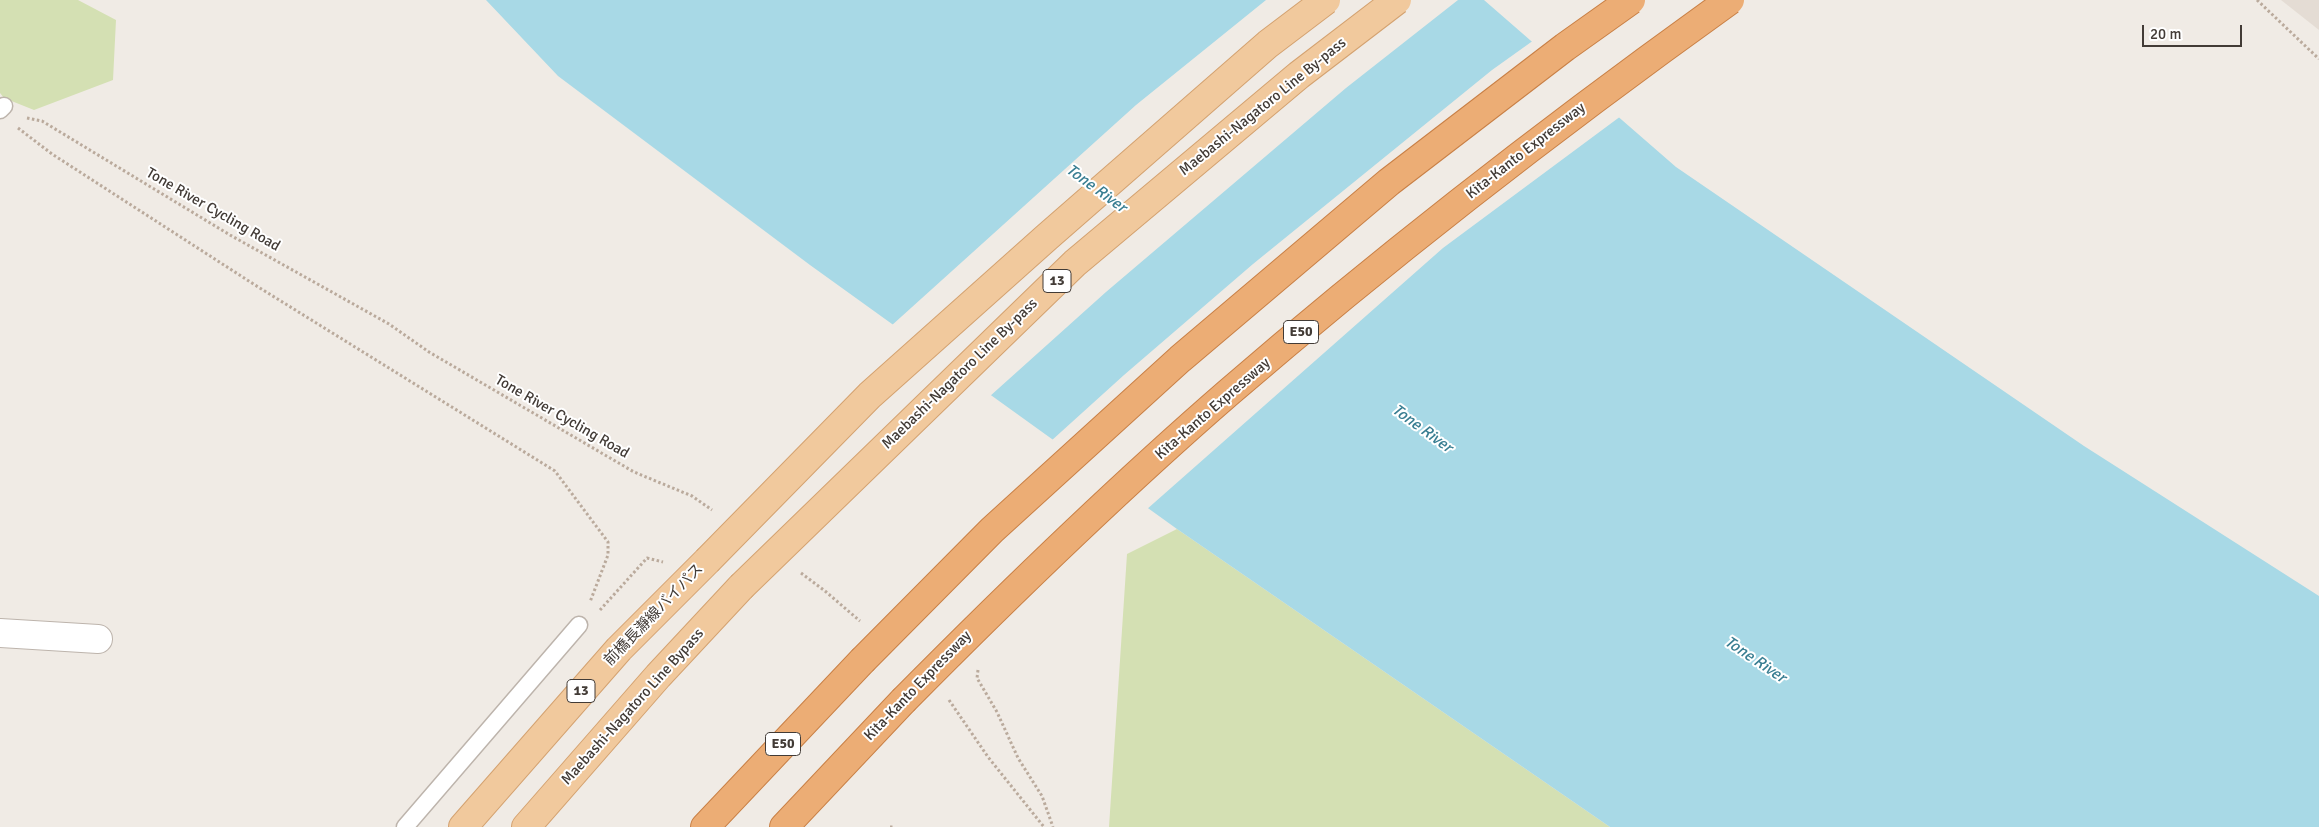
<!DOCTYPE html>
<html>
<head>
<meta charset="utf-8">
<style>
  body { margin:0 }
  #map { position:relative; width:2319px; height:827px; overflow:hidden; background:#f0ebe5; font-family:Signika,sans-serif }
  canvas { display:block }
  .scale { position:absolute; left:2142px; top:25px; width:100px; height:22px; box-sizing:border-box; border:2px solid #423b36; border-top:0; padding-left:6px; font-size:15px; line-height:18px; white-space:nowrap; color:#423b36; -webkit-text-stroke:4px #fff; paint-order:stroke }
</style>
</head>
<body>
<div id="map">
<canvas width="2319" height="827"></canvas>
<div class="scale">20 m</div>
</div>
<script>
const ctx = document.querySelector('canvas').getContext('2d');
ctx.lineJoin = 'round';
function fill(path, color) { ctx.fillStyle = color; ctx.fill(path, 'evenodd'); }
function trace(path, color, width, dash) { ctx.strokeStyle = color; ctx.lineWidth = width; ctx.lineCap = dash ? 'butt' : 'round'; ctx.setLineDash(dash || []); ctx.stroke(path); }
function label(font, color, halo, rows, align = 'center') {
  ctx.font = font + ' Signika,"Noto Sans JP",sans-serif'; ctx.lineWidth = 4; ctx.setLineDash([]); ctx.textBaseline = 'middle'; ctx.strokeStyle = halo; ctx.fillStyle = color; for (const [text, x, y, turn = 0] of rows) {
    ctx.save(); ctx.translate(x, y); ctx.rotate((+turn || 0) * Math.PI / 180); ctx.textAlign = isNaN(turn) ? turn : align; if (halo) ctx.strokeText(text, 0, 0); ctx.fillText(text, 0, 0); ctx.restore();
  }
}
fill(new Path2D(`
  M2281 0H2319V30Z`), '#e4dcd4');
fill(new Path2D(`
  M0 0H78L116 20 113 80 34 110 4 98 0 93Z
  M1177 529 1610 827H1109L1127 554Z`), '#d4e0b3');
fill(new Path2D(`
  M486 0H1484L1676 167 2084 446 2319 596V827H1610L1177 529 810 265 558 76Z`), '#a8d9e6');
fill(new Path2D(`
  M1266 0H1458L1346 88 1106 292 989 397 891 326 1136 105Z
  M1534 40 1621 116 1443 248 1146 510 1051 441 1124 375 1253 264 1492 70Z`), '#f0ebe5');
const lane = new Path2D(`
  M0 110 4 106
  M405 827 579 625`);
const street = new Path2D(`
  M0 633 98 639`);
const primary = new Path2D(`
  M463 827 619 649 707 561
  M526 827 658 676 741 587`);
const highway = new Path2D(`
  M705 827 862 661
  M784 827 903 701`);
trace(lane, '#bdb4ac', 19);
trace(street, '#bdb4ac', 30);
trace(primary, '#d4a270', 30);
trace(highway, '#c98046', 30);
trace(new Path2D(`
  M2257 0 2319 59
  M27 118 42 121 230 235 389 324 429 352 634 472 692 496 712 510
  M18 128 52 154 255 285 555 471 608 542V555L590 602
  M801 573 825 591 860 621
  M600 610 647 558 663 562
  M978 670 977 678 997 712 1018 758 1042 796 1053 827
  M949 700 988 757 1044 827
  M890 827H893`), '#baaa9c', 3, [2.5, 2.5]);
trace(lane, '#fff', 16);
trace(street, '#fff', 28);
trace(primary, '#f1c99d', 28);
trace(highway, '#ecad75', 28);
const primaryBridge = new Path2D(`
  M707 561 870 395 1047 237 1268 44 1326 0
  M741 587 1075 263 1299 75 1397 0`);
const highwayBridge = new Path2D(`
  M862 661 992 530 1180 359 1389 182 1565 47 1631 0
  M903 701C1008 595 1115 491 1228 393 1389 254 1557 124 1730 0`);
trace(primaryBridge, '#d4a270', 30, []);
trace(highwayBridge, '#c98046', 30, []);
trace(primaryBridge, '#f1c99d', 28);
trace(highwayBridge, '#ecad75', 28);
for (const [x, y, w] of [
  [1057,281,28],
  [1301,332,35],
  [581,691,28],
  [783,744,35]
]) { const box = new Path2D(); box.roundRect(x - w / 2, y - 11.5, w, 23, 4); ctx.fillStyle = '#fff'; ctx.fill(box); trace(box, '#423b36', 1); }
label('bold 14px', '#423b36', null, [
  ["13",1057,281],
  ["E50",1301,332],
  ["13",581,691],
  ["E50",783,744]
]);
label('15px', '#423b36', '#fff', [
  ["Maebashi-Nagatoro Line By-pass",1263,107,-39],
  ["Kita-Kanto Expressway",1526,151,-38],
  ["Tone River Cycling Road",213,210,30],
  ["Maebashi-Nagatoro Line By-pass",960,374,-44],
  ["Kita-Kanto Expressway",1213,409,-41],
  ["Tone River Cycling Road",562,417,30],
  ["前橋長瀞線バイパス",654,615,-46],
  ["Kita-Kanto Expressway",918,686,-46],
  ["Maebashi-Nagatoro Line Bypass",633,707,-48]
]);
label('italic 16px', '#397e92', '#fff', [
  ["Tone River",1096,189,36],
  ["Tone River",1422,429,36],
  ["Tone River",1755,660,34]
]);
</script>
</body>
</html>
